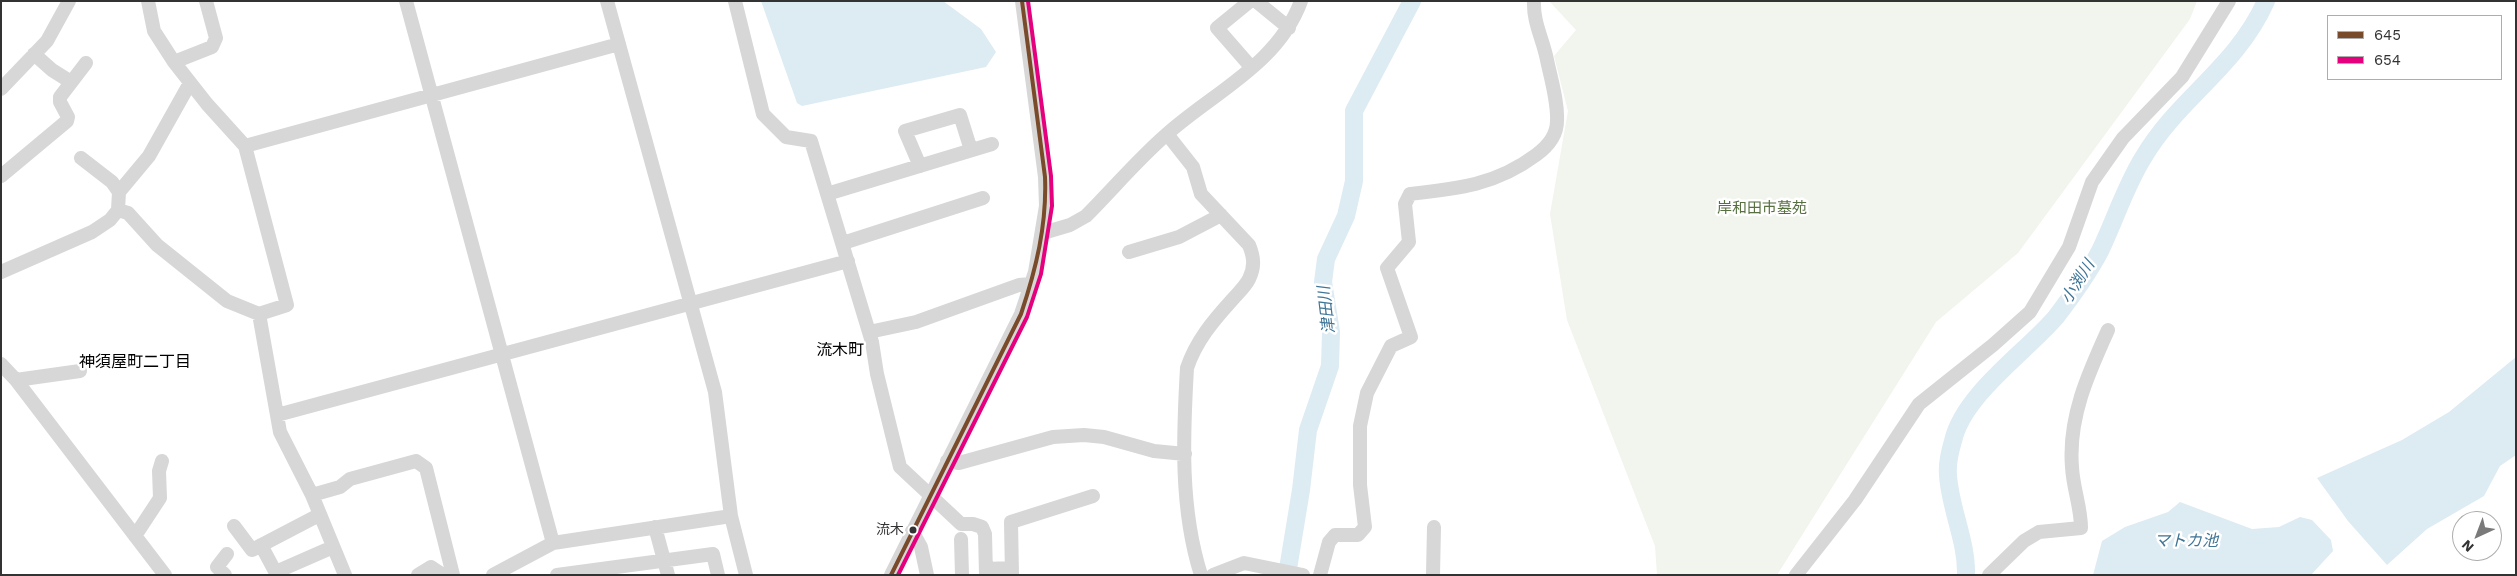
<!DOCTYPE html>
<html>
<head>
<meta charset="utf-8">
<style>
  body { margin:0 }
  #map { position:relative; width:2517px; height:576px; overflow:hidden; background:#fff; font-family:"Work Sans",sans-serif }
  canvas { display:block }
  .frame { position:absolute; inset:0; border:2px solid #333; pointer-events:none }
  .legend { position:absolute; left:2327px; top:15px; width:175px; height:65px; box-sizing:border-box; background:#fff; border:1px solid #adadad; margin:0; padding:6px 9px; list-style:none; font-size:15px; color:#333 }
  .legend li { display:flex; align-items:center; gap:10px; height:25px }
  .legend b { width:25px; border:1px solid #adadad }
  .north { position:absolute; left:2452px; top:511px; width:50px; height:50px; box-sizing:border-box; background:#fff; border:1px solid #adadad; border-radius:50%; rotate:223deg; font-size:14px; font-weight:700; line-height:20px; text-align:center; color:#333 }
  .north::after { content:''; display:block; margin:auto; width:18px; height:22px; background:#7a7a7a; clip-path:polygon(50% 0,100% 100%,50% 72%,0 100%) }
</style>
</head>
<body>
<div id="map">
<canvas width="2517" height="576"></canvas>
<div class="frame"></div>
<ul class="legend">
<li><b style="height:6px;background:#7a4b2a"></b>645</li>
<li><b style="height:6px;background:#e5007d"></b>654</li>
</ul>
<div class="north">N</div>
</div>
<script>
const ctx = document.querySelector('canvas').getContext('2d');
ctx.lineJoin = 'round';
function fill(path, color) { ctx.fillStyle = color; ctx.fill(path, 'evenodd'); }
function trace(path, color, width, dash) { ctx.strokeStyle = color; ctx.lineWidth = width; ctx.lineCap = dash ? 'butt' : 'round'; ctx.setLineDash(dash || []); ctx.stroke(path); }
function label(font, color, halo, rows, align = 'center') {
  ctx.font = font + ' "Work Sans","Noto Sans JP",sans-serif'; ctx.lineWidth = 5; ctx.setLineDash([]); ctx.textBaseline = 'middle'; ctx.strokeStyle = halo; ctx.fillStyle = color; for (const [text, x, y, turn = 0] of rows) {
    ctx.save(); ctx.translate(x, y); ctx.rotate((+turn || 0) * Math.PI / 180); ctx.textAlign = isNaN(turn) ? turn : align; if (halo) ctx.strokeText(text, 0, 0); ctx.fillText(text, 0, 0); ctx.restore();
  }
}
fill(new Path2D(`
  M1549 1H2197L2190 19 2018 253 1936 322 1777 575H1657L1655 546 1567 320 1550 214 1568 111 1554 56 1576 30Z`), '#f1f5ed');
fill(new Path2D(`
  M761 1H943L981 29 996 52 986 67 802 106 797 103Z
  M2516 357V455L2500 466 2484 496 2427 529 2387 565 2348 521 2317 478 2402 440 2449 412Z
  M2180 502 2252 529 2279 527 2300 517 2312 520 2331 540 2333 551 2311 575H2093L2102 541 2125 527 2168 512Z`), '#ddebf3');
trace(new Path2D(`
  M1287 575 1301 490 1308 430 1330 366 1331 332 1323 282 1326 259 1346 216 1354 181V111L1412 1
  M1966 575C1967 541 1950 509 1948 475 1947 464 1950 451 1953 441 1963 395 2026 352 2056 317 2072 296 2088 274 2100 251 2115 220 2125 187 2143 158 2178 98 2236 68 2266 1`), '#ddebf3', 18);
trace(new Path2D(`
  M148 1 154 31 174 62 207 104 245 146 287 305 259 314 280 432 312 495 345 575
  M406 1 553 543
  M607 1 715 392 731 516 746 575
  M735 1 763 114 786 137 811 141 872 342 877 374 900 467 961 524H973L982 527 985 534 986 575
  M1250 1 1217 28 1251 67
  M1256 1 1289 28
  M34 54 52 70 71 82
  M174 62 212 47 216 38 206 1
  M1 89 47 41 69 1
  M1167 134 1193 167 1201 194 1249 245C1254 257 1255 267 1249 279 1245 287 1237 294 1232 300 1213 321 1196 341 1187 368 1183 437 1180 509 1201 575
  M245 146 619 44
  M81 158 112 182 119 192
  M920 166 905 131 960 115 971 150
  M1 176 67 121 68 117 60 102V97L86 63
  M827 194 992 144
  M118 210 128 213 157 245 227 301 259 314
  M1043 233 1070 225 1086 216C1113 189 1138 159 1167 134 1214 92 1278 64 1301 1
  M843 243 983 198
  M1129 252 1179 237 1221 215
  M1 272 92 232 110 220 118 210 119 192 149 156 190 83
  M869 332 916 322 1019 285 1031 284
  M1 364 16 380 165 575
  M16 380 80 371
  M277 415 848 261
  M947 461 959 463 1053 437 1084 435 1104 437 1154 451 1185 454
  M312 495 340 487 350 479 416 461 426 468 453 575
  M234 526 252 550 319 515
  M655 527 668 575
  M912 531 921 547 927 575
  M135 536 160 498 159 471 162 461
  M961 539 962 575
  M261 545 277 575
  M986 569 1012 568
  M276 572 333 547
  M225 575 217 567 227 554
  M418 575 431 567 443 575
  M493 575 553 543 731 516
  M557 575 713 554 718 575
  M891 575 1021 314 1035 272 1046 206 1045 177 1022 1
  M1012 575 1011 522 1093 496
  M1213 575 1244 563 1303 575
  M1320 575 1329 542 1335 535H1358L1365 527 1360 485V426L1367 393 1391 346 1411 337 1387 268 1409 242 1405 204 1410 194C1457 189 1496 185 1536 155 1547 147 1557 136 1557 121 1558 102 1551 79 1547 60 1543 39 1533 23 1534 1
  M1433 575 1434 527
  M1796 575 1855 500 1919 404 1993 345 2030 312 2069 247 2092 182 2123 138 2182 77 2229 1
  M1989 575 2024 541 2039 532 2081 528C2081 507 2073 488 2072 467 2068 418 2088 374 2108 330`), '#d7d7d7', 14);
trace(new Path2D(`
  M891 575 1021 314C1036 269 1047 225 1045 177L1022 1`), '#7a4b2a', 4);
trace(new Path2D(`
  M898 575 1027 317 1041 274 1052 206 1051 176 1028 1`), '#e5007d', 4);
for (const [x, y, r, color] of [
  [913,530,4.5,"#333"]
]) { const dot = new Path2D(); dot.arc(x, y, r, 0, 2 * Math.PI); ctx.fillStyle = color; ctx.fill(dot); trace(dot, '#fff', 2); }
label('14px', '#333', '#fff', [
  ["流木",904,530]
], 'right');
label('15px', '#56703f', '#fff', [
  ["岸和田市墓苑",1762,209]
]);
label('italic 16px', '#3f7597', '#fff', [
  ["小渕川",2078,282,-58],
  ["津田川",1327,310,-97],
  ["マトカ池",2186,541]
]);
label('16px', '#000', '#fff', [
  ["流木町",840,350],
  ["神須屋町二丁目",135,362]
]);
</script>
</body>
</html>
